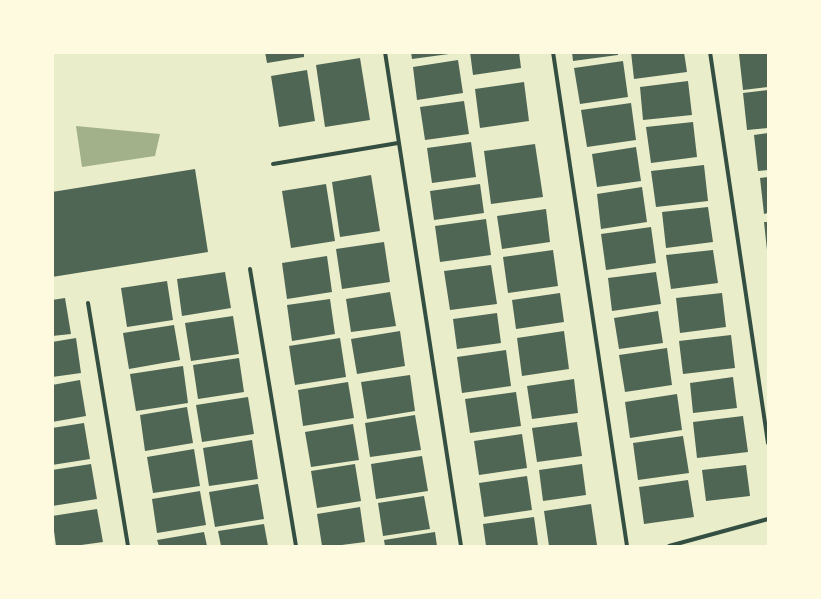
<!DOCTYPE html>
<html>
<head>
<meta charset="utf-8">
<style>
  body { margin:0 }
  #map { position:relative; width:821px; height:599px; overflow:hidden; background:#e9edc9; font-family:"Noto Sans",sans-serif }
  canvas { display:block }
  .frame { position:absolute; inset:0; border:54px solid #fefae0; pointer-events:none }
</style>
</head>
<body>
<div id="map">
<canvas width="821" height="599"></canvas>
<div class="frame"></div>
</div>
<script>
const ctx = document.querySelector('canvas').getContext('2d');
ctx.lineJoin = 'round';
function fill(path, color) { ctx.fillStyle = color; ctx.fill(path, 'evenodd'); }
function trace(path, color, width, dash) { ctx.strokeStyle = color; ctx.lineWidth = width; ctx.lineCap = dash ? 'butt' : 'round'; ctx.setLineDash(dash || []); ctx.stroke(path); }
fill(new Path2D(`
  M76 126 160 134 155 156 82 167Z`), '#a3b18a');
fill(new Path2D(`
  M265 52H304V57L267 63Z
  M411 52H449V54L412 59Z
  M470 52H519L521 68 473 75Z
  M572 52H618V55L573 61Z
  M631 52H684L687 72 634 79Z
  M753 52H768V87L743 90 739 54Z
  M360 58 370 120 325 127 316 65Z
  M458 60 463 93 417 100 413 67Z
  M623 61 628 97 580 104 574 68Z
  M307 70 315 121 279 127 271 76Z
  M688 81 692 115 643 120 640 87Z
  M524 82 529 121 480 128 475 89Z
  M768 90V128L747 130 743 93Z
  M464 101 469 134 425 140 420 107Z
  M631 103 636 140 587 147 581 110Z
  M693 122 697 157 651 163 646 127Z
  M768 133V170L758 171 754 135Z
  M471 142 476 177 432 183 427 148Z
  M535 144 543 197 491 204 484 151Z
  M636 147 641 181 597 187 592 154Z
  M704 165 708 201 656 207 651 171Z
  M195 169 208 252 52 277V192Z
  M371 175 380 231 340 237 332 182Z
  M768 177V213L764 214 760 178Z
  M326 184 335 241 291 248 282 191Z
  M480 184 484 213 434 220 430 191Z
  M642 187 647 222 601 229 597 194Z
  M708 207 713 242 666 248 662 212Z
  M546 209 550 242 502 249 497 216Z
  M486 219 491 255 440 262 435 226Z
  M764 222H768V250H767Z
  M651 227 656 263 606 270 601 234Z
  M384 242 390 282 342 289 336 249Z
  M553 250 558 286 508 293 503 257Z
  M713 250 718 283 671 289 666 255Z
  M327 256 332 292 287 299 282 263Z
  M491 265 497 304 450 310 444 271Z
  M225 272 231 308 182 316 177 279Z
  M656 272 661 304 612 311 608 278Z
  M167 281 173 320 127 327 121 288Z
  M390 292 396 326 351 332 346 299Z
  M560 293 564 322 516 329 512 300Z
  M722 293 726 327 680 333 676 298Z
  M65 298 71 334 52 336V300Z
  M330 299 335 334 292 341 287 305Z
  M658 311 663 343 619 349 614 318Z
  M497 313 501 343 457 349 453 319Z
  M233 316 239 354 191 361 185 323Z
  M174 325 180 360 129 369 123 333Z
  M400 331 405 366 357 374 351 339Z
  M564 331 569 369 522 376 517 338Z
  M731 335 735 368 683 374 679 341Z
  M76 338 81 373 52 377V342Z
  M340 338 346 377 295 385 289 346Z
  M667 348 672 385 625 392 619 355Z
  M506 350 511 386 462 393 457 357Z
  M239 358 244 392 198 399 193 365Z
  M183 366 188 403 136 411 130 374Z
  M410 375 415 411 367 419 361 382Z
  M733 377 737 408 693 413 690 383Z
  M574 379 578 413 532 419 527 386Z
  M80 380 86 416 52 422V385Z
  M348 382 354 418 303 426 298 390Z
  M516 392 521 426 470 433 465 399Z
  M677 394 682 430 630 438 625 402Z
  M248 397 254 434 202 442 196 405Z
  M187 407 193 443 145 451 140 415Z
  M415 415 421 450 370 457 365 423Z
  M743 416 748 452 697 458 693 422Z
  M577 422 582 456 537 462 532 428Z
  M84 423 90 459 52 465V428Z
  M353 424 359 460 311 467 305 432Z
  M522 434 527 468 479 475 474 441Z
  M683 436 689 473 638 480 633 443Z
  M252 440 258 479 209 486 203 448Z
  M194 449 200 486 153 493 147 457Z
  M422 456 428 491 376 499 371 464Z
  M91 464 97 499 52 506V470Z
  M355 464 361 501 317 508 311 471Z
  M582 464 586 495 543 501 539 470Z
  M746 465 750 496 706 501 702 470Z
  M527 476 532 510 484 517 479 483Z
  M688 480 694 517 644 524 639 487Z
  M258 484 264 519 215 527 209 492Z
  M200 491 206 525 157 533 152 499Z
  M424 496 430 529 383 536 378 503Z
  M591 504 597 545 583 546H549L544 511Z
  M360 507 365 542 334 546H322L317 514Z
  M97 509 103 542 74 546H56L52 516Z
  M534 517 538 546H486L483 524Z
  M264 524 268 546H221L218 531Z
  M204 532 207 546H159L157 540Z
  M435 532 437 546H385L384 540Z`), '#4f6655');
trace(new Path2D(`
  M385 52 461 546
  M553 52 627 546
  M710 52 768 443
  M273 164 398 143
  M250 269 296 546
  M88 303 128 546
  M669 546 768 519`), '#344e41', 4);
</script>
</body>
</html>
